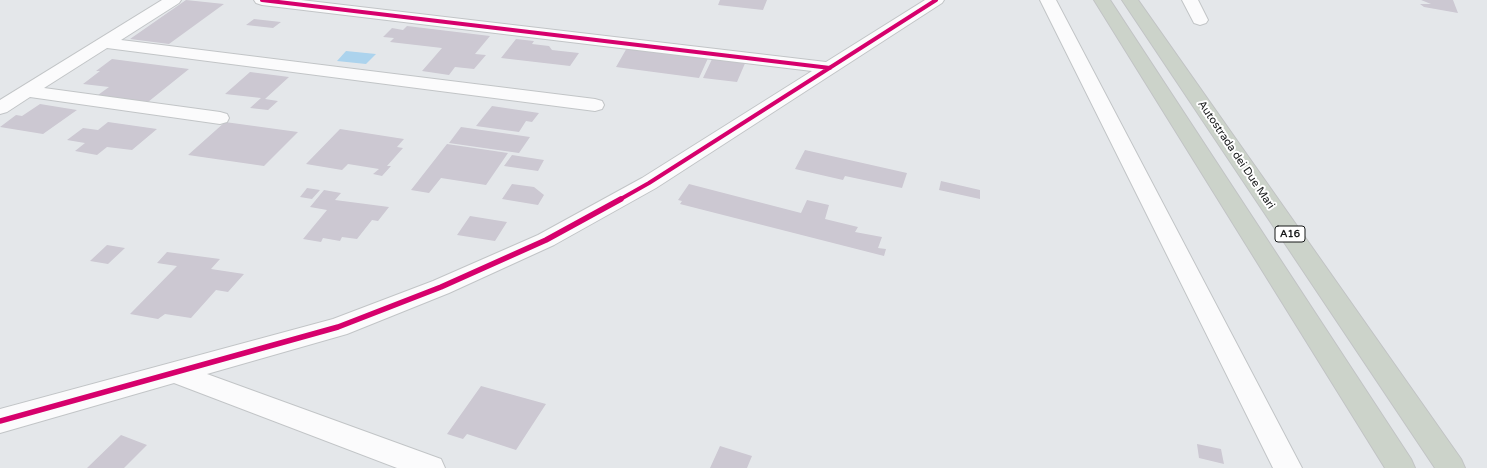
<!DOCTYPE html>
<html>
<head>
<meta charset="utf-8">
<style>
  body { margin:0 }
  canvas { display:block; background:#e4e7ea }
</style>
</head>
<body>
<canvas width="1487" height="468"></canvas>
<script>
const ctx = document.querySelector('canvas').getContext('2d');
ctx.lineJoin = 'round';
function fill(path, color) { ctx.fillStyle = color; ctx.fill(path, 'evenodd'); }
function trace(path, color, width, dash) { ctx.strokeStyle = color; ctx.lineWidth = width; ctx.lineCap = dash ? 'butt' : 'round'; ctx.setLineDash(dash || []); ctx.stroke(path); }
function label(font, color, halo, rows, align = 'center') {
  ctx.font = font + ' "Varela Round",sans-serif'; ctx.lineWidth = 4; ctx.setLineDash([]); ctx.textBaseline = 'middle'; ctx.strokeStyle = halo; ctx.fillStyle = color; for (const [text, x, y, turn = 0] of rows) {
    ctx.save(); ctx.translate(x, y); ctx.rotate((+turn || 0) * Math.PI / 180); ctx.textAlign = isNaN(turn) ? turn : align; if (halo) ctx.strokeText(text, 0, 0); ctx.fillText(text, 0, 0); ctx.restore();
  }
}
fill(new Path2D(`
  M346 51 376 54 366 64 337 61Z`), '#acd3ed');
fill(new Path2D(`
  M186 0 224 4 169 44 130 39Z
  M720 0H767L763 10 718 5Z
  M1421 0H1453L1458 13 1424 7 1420 4H1431Z
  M254 19 281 22 273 28 246 25Z
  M407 26 490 36 475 54 486 55 474 69 455 67 449 75 422 71 442 48 390 42 394 38 383 37 392 28 403 30Z
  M516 39 534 41 532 44 549 46 552 50 579 53 570 66 501 58Z
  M628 46 709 56 699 78 616 67Z
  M713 57 746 61 737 82 703 78Z
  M112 59 189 69 148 102 98 95 109 87 83 84 100 71H96Z
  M250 72 289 77 265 99 278 101 268 110 250 108 261 98 225 94Z
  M40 104 77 110 43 134 0 127 16 115 22 116Z
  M492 106 539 113 532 122 526 121 519 132 476 126Z
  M108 122 157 129 132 150 107 147 97 155 75 151 85 143 67 140 83 128 98 130Z
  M225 122 298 132 264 166 188 155Z
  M461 127 530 137 519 153 449 143Z
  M340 129 404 139 397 147 403 148 387 166H391L382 176 373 174 379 169 348 164 342 170 306 164Z
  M447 144 508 153 486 185 441 178 429 193 411 190Z
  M805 150 907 173 902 188 845 176 843 180 795 169Z
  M512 155 544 160 538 171 504 166Z
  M941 181 980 190V199L939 190Z
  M512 184 534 187 544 195 538 205 502 199Z
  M689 184 801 213 807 200 829 205 825 219 858 227 855 232 882 237 878 248 886 249 884 256 680 204 682 201 678 200Z
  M307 188 320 190 312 199 300 197Z
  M324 190 341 193 335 200 389 207 378 221 372 220 357 239 342 237 340 241 323 238 321 242 303 239 327 210 310 207Z
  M470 216 507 222 495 241 457 235Z
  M107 245 125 248 108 264 90 261Z
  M167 252 220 259 211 269 244 274 228 292 216 290 191 318 165 314 158 319 130 314 177 266 157 263Z
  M481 386 546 404 516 450 467 434 463 439 447 434Z
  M121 435 147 445 124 468H87Z
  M1197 444 1221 449 1224 464 1199 458Z
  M720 446 752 456 747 468H710Z`), '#ccc8d2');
const minor = new Path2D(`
  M162 0H181L179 3 121 40 595 99 602 101 604 105 602 109 595 111 107 48 44 88 220 112 227 114 229 118 227 122 220 124 30 97 7 112 0 114V100Z
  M254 0H301L826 62 925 0H944L942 3 656 188 554 245 449 293 347 334 207 374 441 459 445 468H397L174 383 0 433V409L333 319 433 281 538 235 642 178 812 71 262 5 256 3Z
  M1040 0H1056L1302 468H1273Z
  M1182 0H1198L1208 20 1206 23 1200 25 1194 23Z`);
const highway = new Path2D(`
  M1094 0H1110L1411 459 1415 468H1385Z
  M1122 0H1138L1461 459 1465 468H1435Z`);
trace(minor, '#c2c5c7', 2);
trace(highway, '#c2c4c5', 2);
fill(minor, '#fbfbfc');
fill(highway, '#ccd3ca');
trace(new Path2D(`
  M262 0 830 68
  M619 200 649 183 936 0`), '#d6006c', 4);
trace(new Path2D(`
  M0 421 338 327 441 287 546 240 621 199`), '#d6006c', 5.5);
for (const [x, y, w] of [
  [1290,234,30]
]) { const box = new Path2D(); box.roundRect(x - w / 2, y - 8, w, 16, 3); ctx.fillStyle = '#fff'; ctx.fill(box); trace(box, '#161819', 1); }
label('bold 10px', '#161819', null, [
  ["A16",1290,234]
]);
label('11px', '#161819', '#fff', [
  ["Autostrada dei Due Mari",1236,155,56]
]);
</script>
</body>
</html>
